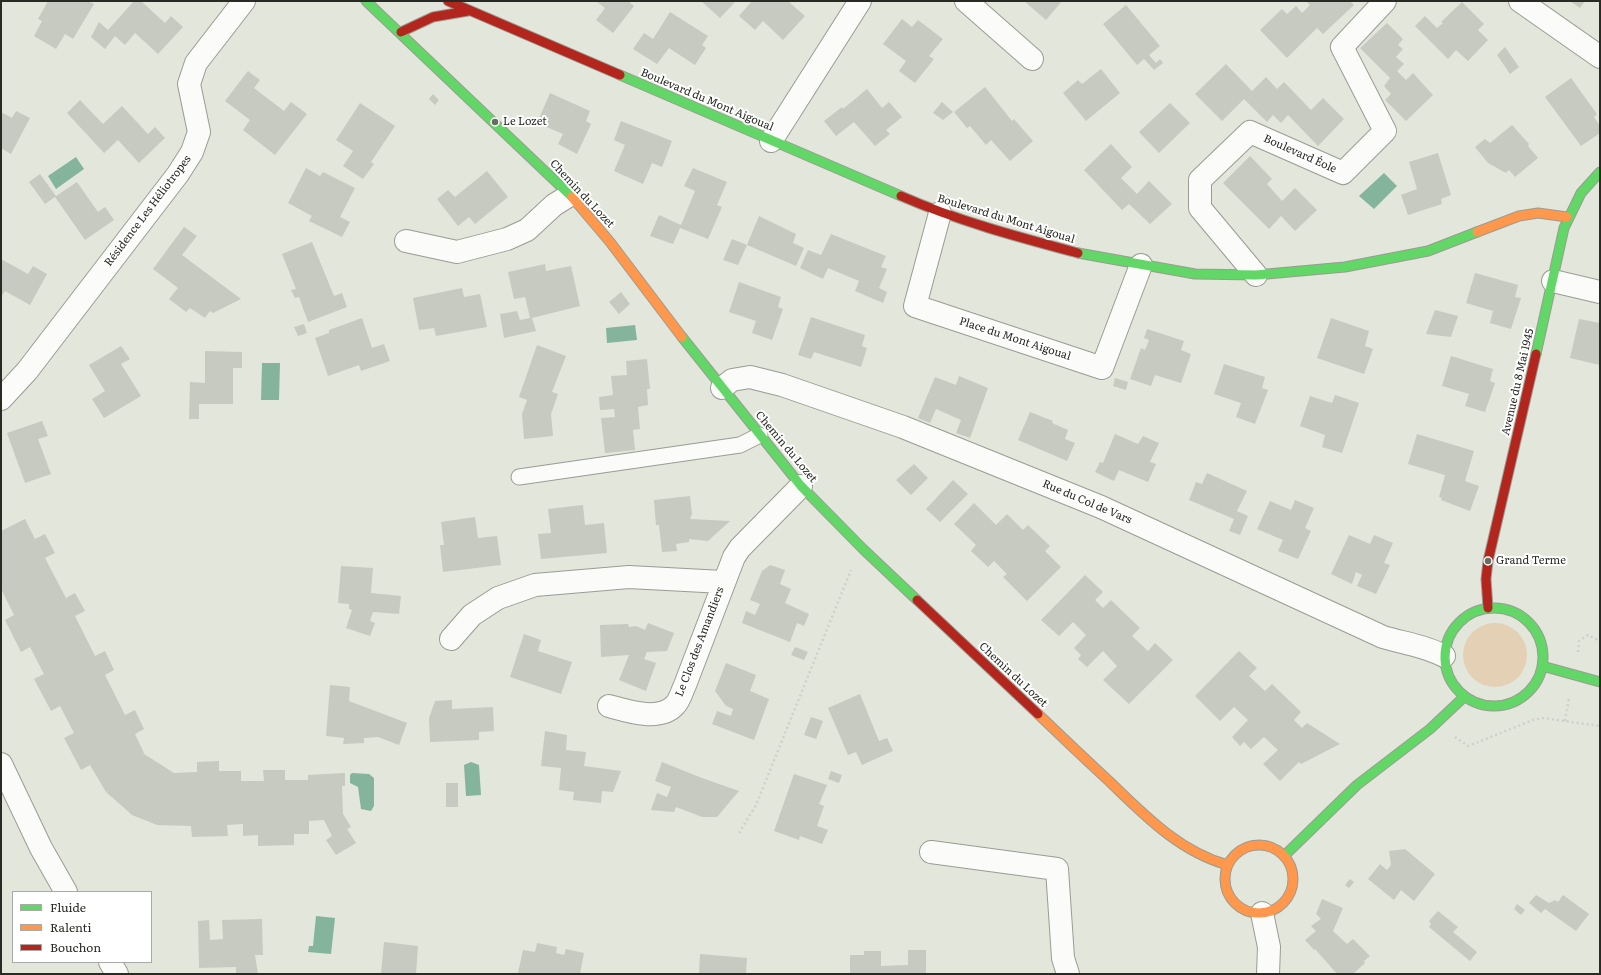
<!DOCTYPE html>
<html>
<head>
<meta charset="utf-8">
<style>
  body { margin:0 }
  #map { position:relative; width:1601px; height:975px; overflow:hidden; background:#e3e6da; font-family:Literata,serif }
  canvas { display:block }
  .frame { position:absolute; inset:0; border:2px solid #292a23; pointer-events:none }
  .legend { position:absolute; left:12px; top:891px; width:140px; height:72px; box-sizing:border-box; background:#fff; border:1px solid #a9aaa7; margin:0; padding:5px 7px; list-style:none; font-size:12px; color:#292a23 }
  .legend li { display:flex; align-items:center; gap:8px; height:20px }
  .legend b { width:20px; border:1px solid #a9aaa7 }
</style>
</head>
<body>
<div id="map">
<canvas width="1601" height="975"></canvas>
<div class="frame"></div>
<ul class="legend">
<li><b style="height:5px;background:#63d668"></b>Fluide</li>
<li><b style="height:5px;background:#ff974d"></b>Ralenti</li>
<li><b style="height:5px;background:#b3261e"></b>Bouchon</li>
</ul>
</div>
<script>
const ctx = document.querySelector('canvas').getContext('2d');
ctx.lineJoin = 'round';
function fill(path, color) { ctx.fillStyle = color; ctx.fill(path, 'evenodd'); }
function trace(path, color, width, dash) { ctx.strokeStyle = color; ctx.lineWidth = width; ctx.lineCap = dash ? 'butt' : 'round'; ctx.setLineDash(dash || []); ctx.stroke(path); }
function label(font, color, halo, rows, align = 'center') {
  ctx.font = font + ' Literata,serif'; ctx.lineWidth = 4; ctx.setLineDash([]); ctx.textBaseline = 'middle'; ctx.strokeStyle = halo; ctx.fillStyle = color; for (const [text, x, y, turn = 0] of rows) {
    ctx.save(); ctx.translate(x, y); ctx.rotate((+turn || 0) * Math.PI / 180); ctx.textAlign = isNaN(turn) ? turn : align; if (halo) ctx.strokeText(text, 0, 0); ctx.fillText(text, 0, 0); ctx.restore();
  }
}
fill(new Path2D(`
  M1463 655a32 32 0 1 1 64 0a32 32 0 1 1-64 0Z`), '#e4d0b4');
fill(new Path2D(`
  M76 157 84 169 56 189 48 176Z
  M1384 173 1397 186 1374 209 1359 196Z
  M635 325 637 340 607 343 606 328Z
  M262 363H280L279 400H261Z
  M471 762 479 765 481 795 466 796 464 765Z
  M352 773 369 774 374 778V806L371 811 361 809 358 787 350 783V775Z
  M316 916 335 918 331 954 308 952 309 946H313Z`), '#84b49c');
fill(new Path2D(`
  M48 1H88L94 4 73 39 65 34 56 49 34 36 42 21 38 19Z
  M134 1H141L165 23 171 16 183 27 158 54 135 33 125 45 115 36 105 49 91 37 99 22 108 30Z
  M596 1H631L630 3 634 6 613 33 596 20 605 8Z
  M701 1H736L720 18Z
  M752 1H788L805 16 783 40 763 21 755 30 739 16Z
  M1024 1H1062L1046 20Z
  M1306 1H1350L1354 5 1323 34 1317 28 1287 58 1260 30 1282 9 1287 14 1296 6 1302 13 1310 5Z
  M1570 1H1585L1580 8Z
  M1462 2 1484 24 1478 30 1488 40 1468 61 1456 50 1448 59 1415 26 1425 16 1437 28 1443 23 1441 22Z
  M1126 5 1160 46 1149 55 1156 63 1160 59 1163 63 1154 70 1144 59 1137 65 1103 24Z
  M670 12 708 36 702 45 706 48 695 65 669 48 657 64 633 49 644 33 653 39Z
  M902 19 912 27 918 20 943 39 929 56 934 59 915 83 899 71 906 61 883 44Z
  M1387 23 1403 39 1398 45 1403 49 1396 57 1404 64 1397 71 1406 80 1413 73 1433 95 1406 121 1385 100 1391 94 1384 86 1390 78 1360 48Z
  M1505 47 1519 67 1510 74 1497 55Z
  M1226 64 1252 91 1266 77 1277 89 1284 82 1311 110 1323 98 1344 119 1318 146 1288 115 1281 123 1273 115 1267 122 1244 99 1222 121 1195 94Z
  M1101 69 1120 93 1086 121 1063 93 1078 80 1082 84Z
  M248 71 260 80 254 88 284 111 291 102 307 114 275 155 243 130 250 120 225 101Z
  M1571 78 1597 114 1594 117 1600 126V133L1581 146 1545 97Z
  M985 87 1012 121 1014 119 1033 141 1010 161 991 140 986 145 970 126 967 128 954 112Z
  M867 89 882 108 889 102 902 117 886 130 890 134 875 146 854 122 836 136 824 121 842 107 843 109Z
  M550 93 590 111 586 121 591 124 577 154 558 144 563 134 537 123Z
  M433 94 439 100 435 105 429 99Z
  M80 100 103 124 122 106 148 134 155 127 165 138 139 163 118 140 104 153 67 113Z
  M942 102 953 112 943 120 933 113Z
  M360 103 395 126 371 162 374 164 363 179 343 166 353 151 336 140Z
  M1170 103 1190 123 1159 153 1139 132Z
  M16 111 30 118 11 154 1 148V112L12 118Z
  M621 121 672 141 662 167 652 163 643 184 614 171 625 145 614 140Z
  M1512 125 1529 144 1528 146 1538 158 1515 177 1509 170 1506 173 1488 163 1475 147 1485 139 1490 143Z
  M1111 144 1132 167 1121 178 1137 194 1149 181 1172 204 1150 224 1129 204 1122 210 1084 170Z
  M1438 153 1451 195 1441 199 1442 204 1408 215 1401 195 1417 189 1409 162Z
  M1250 156 1272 179 1267 184 1282 201 1295 188 1317 210 1295 231 1281 216 1269 229 1223 183Z
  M306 168 320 176 323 172 355 188 340 217 350 222 342 237 309 221 312 216 288 203Z
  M693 168 727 182 717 205 722 207 708 239 680 228 673 244 650 236 659 215 681 225 695 191 684 186Z
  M487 171 508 197 475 224 469 217 458 226 437 199 448 190 455 197Z
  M40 174 56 196 77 182 98 212 105 207 114 220 85 240 55 197 45 204 29 182Z
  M759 216 796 234 793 243 804 248 796 266 747 245Z
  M184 227 197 236 182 255 241 299 213 313 210 311 205 318 190 308 186 312 169 299 178 288 153 269Z
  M831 234 886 256 881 267 887 269 879 288 887 292 883 303 855 291 859 281 828 268 823 279 800 268 808 250 821 255Z
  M732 239 747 245 738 265 723 260Z
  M312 242 334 296 342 293 347 307 308 322 299 297 295 298 291 290 296 289 282 254Z
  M1 259 28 274 33 266 47 274 30 305 5 291 1 297Z
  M545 264 546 271 571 266 580 306 532 318 536 331 504 338 500 314 517 311 520 320 530 318 525 297 514 299 508 272Z
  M1475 273 1518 285 1515 297 1521 298 1511 329 1490 323 1493 311 1466 303Z
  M739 282 781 297 778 307 783 309 772 340 752 333 756 321 729 312Z
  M462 288 464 297 480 294 487 327 436 336 434 328 419 330 413 298Z
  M621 292 630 304 619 314 609 302Z
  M1435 310 1458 316 1451 337 1426 334Z
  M811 317 865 335 862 346 867 348 861 367 814 352 811 359 798 355Z
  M362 318 372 348 384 344 390 361 361 371 359 365 328 376 315 338 329 333V330Z
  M1331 318 1369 331 1365 346 1373 349 1364 374 1317 358Z
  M1579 319 1600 323V365L1570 358Z
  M304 324 307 333 298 336 294 327Z
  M1147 329 1184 341 1181 350 1191 354 1181 383 1155 375 1151 386 1130 379 1141 348 1145 350 1149 340 1144 338Z
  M537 345 566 356 552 392 558 394 551 414 553 436 524 439 522 414 527 400 519 397Z
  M121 346 130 359 121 364 141 396 104 418 92 399 105 391 89 365Z
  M205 351 242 352V368H233V404H199V419H189L190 382 205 383Z
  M1451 356 1493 369 1490 381 1495 383 1485 412 1465 406 1469 394 1442 386Z
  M647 359 650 389H647L648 405 638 407 640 429 633 430 635 450 605 453 601 418 615 417 614 409 600 410 599 397 613 395 611 376 627 375 626 361Z
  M1224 364 1265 377 1262 388 1268 390 1255 424 1236 417 1241 403 1214 394Z
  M959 376 988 388 970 438 956 433 961 420 936 409 930 423 918 418 935 377 956 385Z
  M1115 378 1128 382 1126 390 1113 386Z
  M1335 395 1359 403 1342 453 1322 447 1325 435 1300 426 1310 396 1332 403Z
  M1030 412 1053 421 1052 423 1068 430 1065 439 1075 443 1067 461 1018 440Z
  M42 421 48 436 38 439 51 474 25 483 7 433Z
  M1115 434 1138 444 1143 436 1159 443 1150 462 1156 464 1148 482 1119 470 1114 481 1095 472 1100 462 1103 463Z
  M1417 434 1474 451 1465 481 1479 486 1470 511 1441 500 1442 498 1439 497 1445 475 1408 464Z
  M914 464 928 478 911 495 896 480Z
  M1207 473 1247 491 1237 511 1248 516 1240 535 1229 531 1234 519 1189 500 1196 482 1202 484Z
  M953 480 968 494 940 522 926 509Z
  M690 496 692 514 690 519 730 521 708 541 689 539V542L676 544 677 551 662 552 659 525H656L654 500Z
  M1295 500 1314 508 1305 528 1311 531 1298 559 1278 551 1283 540 1257 529 1270 501 1291 510Z
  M974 503 996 525 1007 514 1023 530 1028 525 1050 546 1045 551 1061 567 1027 601 1003 577 1007 574 994 561 988 567 971 551 976 545 954 524Z
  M583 505 585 525 604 523 607 553 541 559 538 534 551 533 548 509Z
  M475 517 478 538 497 536 501 565 443 572 440 545H444L441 522Z
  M25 519 35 539 45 534 55 553 45 558 66 598 75 593 85 611 75 616 95 656 105 651 114 670 105 675 125 715 135 710 144 729 135 734 144 753 143 755 144 754 174 773 197 772V762L219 761V771H241V781H264L263 770H285V780H308V775L345 773V786H342L343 814 351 827 347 829 356 843 336 855 326 840 332 836 324 820 309 821V834H294V845L258 846V835L243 836V824L227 825 228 836 192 837 191 826 157 825 132 815 106 792 90 765 81 770 64 738 74 733 60 706 51 711 34 679 44 674 30 647 21 652 5 620 14 615 1 589V531Z
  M1349 535 1370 544 1374 535 1393 543 1384 563 1390 565 1376 594 1357 586 1362 575 1356 572 1352 584 1331 574Z
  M770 565 785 570 780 584 791 589 785 603 809 614 804 626 797 623 790 642 742 623 746 611 755 615 760 604 750 600 762 571Z
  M341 566 373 568 371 593 401 596 399 614 373 612 370 621 375 623 370 636 346 628 352 610 349 609V604L338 603Z
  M1085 575 1103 592 1095 600 1103 608 1111 600 1140 628 1132 636 1148 651 1155 643 1173 660 1129 704 1103 680 1117 666 1103 651 1087 667 1078 659 1081 655 1074 648 1086 635 1073 622 1059 636 1041 620Z
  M648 623 674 633 667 651 647 652 644 659 656 663 646 691 619 680 629 655 601 657 600 625 628 624 629 627 636 626 645 630Z
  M524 634 541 640 538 651 572 662 561 694 510 677Z
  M795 647 808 652 804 660 791 655Z
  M1239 651 1257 668 1249 676 1265 691 1272 684 1301 712 1294 720 1302 728 1307 723 1340 744 1301 764 1299 762 1280 781 1263 764 1278 750 1264 737 1251 749 1244 742 1240 746 1232 737 1248 720 1234 707 1220 721 1195 696Z
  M726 663 756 675 750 691 769 699 754 740 712 724 717 711 731 716 733 709 726 706 715 691Z
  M330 685 350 687 349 701 407 723 399 745 378 737 364 738V743L343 744 344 738 326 736Z
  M860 694 879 741 887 738 893 751 862 765 856 752 848 755 828 708Z
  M452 700V709L493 707 494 731 479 732V740L430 742 429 718 435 701Z
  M811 717 823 721 816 739 804 735Z
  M545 731 567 735 566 750 586 752 584 766 621 771 613 792 602 791 601 803 573 800 574 792 559 790 561 768 541 766Z
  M662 762 702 778 739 791 717 817H702L676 807 674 812 651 810 657 793 667 797 671 787 655 781Z
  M831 771 842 775 839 783 828 779Z
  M794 774 827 785 819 804 824 806 817 826 828 830 822 844 800 836 799 840 774 831Z
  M446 783H458V807H446Z
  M1405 849 1435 874 1414 901 1401 890 1394 900 1368 879 1380 864 1387 870 1391 865 1389 851Z
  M1350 879 1354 882 1349 888 1345 885Z
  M1536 895 1549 903 1555 900 1558 902 1563 895 1589 914 1576 931 1545 909 1541 913 1529 903Z
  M1322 899 1343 908 1333 931 1347 944 1353 939 1370 956 1364 961 1365 963 1353 974H1337L1315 949 1314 950 1305 940 1316 931 1311 926 1321 919 1316 914Z
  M1517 904 1525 910 1521 915 1514 909Z
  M1438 911 1458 927 1453 932 1477 952 1470 961 1429 927 1431 924 1429 921Z
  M262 919 263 955H255L258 974H236V967L199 968 198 921 209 920 210 940 223 939 222 920Z
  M384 942 418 946 416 974H381Z
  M537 943 557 947 556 953 564 955 566 949 584 953 580 974 518 973 523 950 535 952Z
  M908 950H926V974H850V955H864V951H881V966L908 965Z
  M700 954 747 958 746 974H699Z`), '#c6cac1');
const lane = new Path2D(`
  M519 477 740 445 760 435`);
const street = new Path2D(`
  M966 1 1032 59
  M1520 1 1600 57
  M771 141 860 1
  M940 213 915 306 1102 368 1141 265
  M406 241 457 252 507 239 527 230 554 205 570 195
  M1256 275 1200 208V180L1250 132 1343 173 1385 131 1342 47 1385 1
  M1553 281 1600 292
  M722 388 732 380 750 377 782 385 903 427 1101 507 1383 637C1403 643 1426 646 1444 656
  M1 399 27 371 178 174 192 152 199 132 189 84 196 63 244 1
  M451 639 472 615 498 598 535 585 629 577 723 582
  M609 706C627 711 660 722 675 705 680 700 682 691 685 685L734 557 740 548 801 486
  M1 764 41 848 66 892
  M931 852 1057 869 1063 958 1068 974
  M1262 913 1269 947 1268 974
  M110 962 117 974`);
const fast = new Path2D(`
  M366 1 572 197
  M620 75 901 196
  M1078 253 1195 274 1256 275 1345 267 1428 251 1477 232
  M682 337 801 486 863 549 917 600
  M1536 354 1564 228 1581 193 1600 172
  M1445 657a49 49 0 1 1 98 0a49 49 0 1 1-98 0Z
  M1542 666 1600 682
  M1284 856 1357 785 1430 729 1464 697`);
const slow = new Path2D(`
  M572 197 610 242 682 337
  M1477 232 1519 216 1538 213 1567 217
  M1038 714C1061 736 1085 759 1109 781 1144 815 1180 852 1228 865
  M1225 879a34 34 0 1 1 68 0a34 34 0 1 1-68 0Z`);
const jam = new Path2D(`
  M448 1 620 75
  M401 32 433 17 468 11
  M901 196C958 221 1018 237 1078 253
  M917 600 1038 714
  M1488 608 1486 579 1488 561 1536 354`);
trace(lane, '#9a9c93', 17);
trace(street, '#9a9c93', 24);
trace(fast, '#9a9c93', 11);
trace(slow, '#9a9c93', 11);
trace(jam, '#9a9c93', 11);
trace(new Path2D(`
  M1578 652 1579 641 1588 635 1600 641
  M1565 721 1569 698
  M1455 737 1468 746 1533 720 1543 718 1600 726
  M739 833 756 805 851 570`), '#cfd0cd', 2.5, [2, 3]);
trace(lane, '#fbfbf9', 15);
trace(street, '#fbfbf9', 22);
trace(fast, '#63d668', 9);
trace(slow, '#ff974d', 9);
trace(jam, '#b3261e', 9);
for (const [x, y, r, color] of [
  [495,122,4,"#6a6c63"],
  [1488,561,4,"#6a6c63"]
]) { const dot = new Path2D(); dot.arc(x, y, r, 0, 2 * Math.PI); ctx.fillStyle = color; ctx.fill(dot); trace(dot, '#fff', 1.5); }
label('11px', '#292a23', '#fff', [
  ["Boulevard du Mont Aigoual",707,100,23],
  ["Boulevard Éole",1300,154,24],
  ["Chemin du Lozet",582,194,47],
  ["Résidence Les Héliotropes",148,211,-53],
  ["Boulevard du Mont Aigoual",1006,219,17],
  ["Place du Mont Aigoual",1015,339,18],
  ["Avenue du 8 Mai 1945",1518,382,-77],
  ["Chemin du Lozet",786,447,50],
  ["Rue du Col de Vars",1087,502,23],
  ["Le Clos des Amandiers",700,642,-69],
  ["Chemin du Lozet",1013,675,43]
]);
label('11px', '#292a23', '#fff', [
  ["Le Lozet",503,122],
  ["Grand Terme",1496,561]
], 'left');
</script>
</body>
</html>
